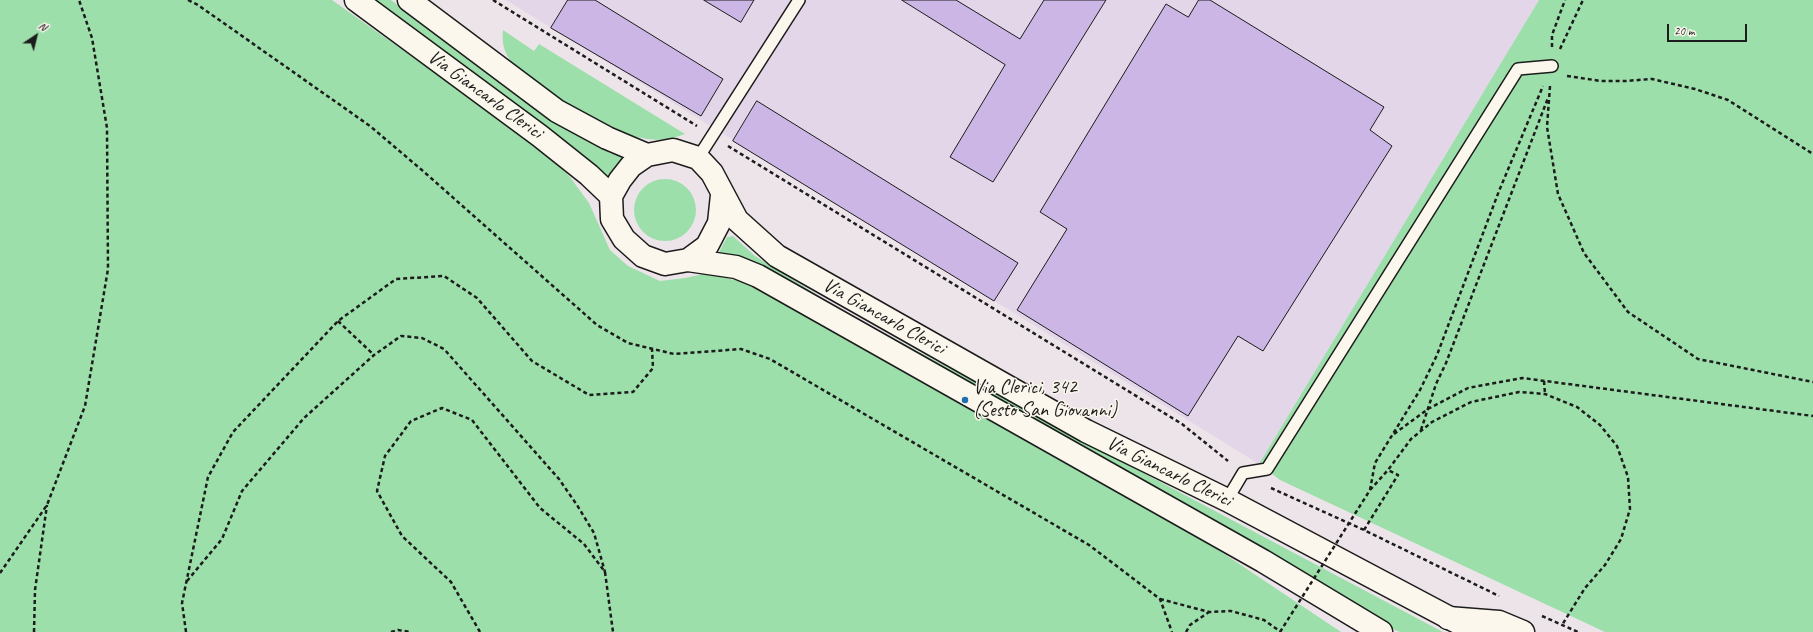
<!DOCTYPE html>
<html>
<head>
<meta charset="utf-8">
<style>
  body { margin:0 }
  #map { position:relative; width:1813px; height:632px; overflow:hidden; background:#ede4ea; font-family:Caveat,sans-serif }
  canvas { display:block }
  .north { position:absolute; left:16px; top:16px; width:40px; height:40px; -webkit-text-stroke:3px #fbf7ec; paint-order:stroke; rotate:35deg; font-size:11px; font-weight:700; line-height:16px; text-align:center; color:#1c1c1c }
  .north::after { content:''; display:block; margin:auto; width:14px; height:18px; background:#1c1c1c; clip-path:polygon(50% 0,100% 100%,50% 72%,0 100%) }
  .scale { position:absolute; left:1667px; top:24px; width:80px; height:18px; box-sizing:border-box; border:2px solid #1c1c1c; border-top:0; padding-left:5px; font-size:12px; line-height:14px; white-space:nowrap; color:#1c1c1c; -webkit-text-stroke:3px #fbf7ec; paint-order:stroke }
</style>
</head>
<body>
<div id="map">
<canvas width="1813" height="632"></canvas>
<div class="north">N</div>
<div class="scale">20 m</div>
</div>
<script>
const ctx = document.querySelector('canvas').getContext('2d');
ctx.lineJoin = 'round';
function fill(path, color) { ctx.fillStyle = color; ctx.fill(path, 'evenodd'); }
function trace(path, color, width, dash) { ctx.strokeStyle = color; ctx.lineWidth = width; ctx.lineCap = dash ? 'butt' : 'round'; ctx.setLineDash(dash || []); ctx.stroke(path); }
function label(font, color, halo, rows, align = 'center') {
  ctx.font = font + ' Caveat,sans-serif'; ctx.lineWidth = 3; ctx.setLineDash([]); ctx.textBaseline = 'middle'; ctx.strokeStyle = halo; ctx.fillStyle = color; for (const [text, x, y, turn = 0] of rows) {
    ctx.save(); ctx.translate(x, y); ctx.rotate((+turn || 0) * Math.PI / 180); ctx.textAlign = isNaN(turn) ? turn : align; if (halo) ctx.strokeText(text, 0, 0); ctx.fillText(text, 0, 0); ctx.restore();
  }
}
fill(new Path2D(`
  M506 0H1539L1259 464Z`), '#e3d6e9');
fill(new Path2D(`
  M0 0H332L541 148 570 177 589 203 610 250 628 266 660 281 685 278 708 273 753 285 1199 537 1341 632H0Z
  M369 0H391L547 116 610 153 626 159 613 169 604 181Z
  M1539 0H1813V632H1605L1280 480 1259 464Z
  M503 30 534 51 539 44 685 134C672 139 661 141 647 139 605 132 568 109 536 84 526 76 514 68 508 57 503 48 502 40 503 30Z
  M634 210a31 31 0 1 1 62 0a31 31 0 1 1-62 0Z
  M733 236 755 256 840 309 1100 450 1443 632H1400L1395 630 1234 533 725 257 719 252 727 237Z`), '#9cdfaa');
const building = new Path2D(`
  M568 0H595L723 79 701 116 551 28Z
  M704 0H754L741 22Z
  M902 0H956L1020 39 1044 0H1106L993 182 950 157 1005 65Z
  M1199 0H1210L1384 107 1370 130 1392 146 1263 351 1238 336 1188 416 1017 310 1067 229 1040 212 1166 4 1188 17Z
  M757 101 1018 263 994 301 733 141Z`);
fill(building, '#ccb6e6');
trace(building, '#1c1c1c', 1);
const service = new Path2D(`
  M698 158 799 0
  M1227 500 1243 473 1267 469 1518 69 1552 66`);
const minor = new Path2D(`
  M1448 618 1499 622 1523 632`);
const tertiary = new Path2D(`
  M356 0 540 136 589 175 611 196
  M409 0 557 111 607 138 647 155
  M722 195 719 223 707 246 688 260 665 264 643 256 624 239 612 219 611 196 620 180 631 166 647 155 673 150 698 158 712 173 737 220 777 256 1086 431 1227 500 1476 632
  M688 260 736 267 758 276 1263 561 1381 632`);
trace(service, '#1c1c1c', 14);
trace(minor, '#1c1c1c', 25);
trace(tertiary, '#1c1c1c', 25);
trace(new Path2D(`
  M188 0 198 5 370 126 423 171 597 325 628 343 674 354 741 349 770 359 1089 545 1160 599 1172 632
  M493 0 697 126
  M1552 47V35L1565 0
  M1560 49 1583 0
  M1567 76 1601 81H1625L1652 79 1695 89 1728 100 1813 154
  M1550 86 1547 127 1558 194 1584 253 1628 312 1698 359 1813 382
  M728 146 1182 424 1228 461
  M338 321 374 355
  M1544 381 1545 394
  M1421 430 1436 384 1446 363 1548 98
  M1394 434 1428 409 1468 388 1522 378 1813 416
  M1271 488 1364 530 1499 596
  M1370 490 1375 463 1420 390 1437 355 1499 191 1543 86
  M1370 490 1388 470 1411 439 1432 422 1471 402 1519 392 1545 394 1577 407 1600 425 1617 446 1628 477 1630 509 1621 539 1605 565 1585 588 1562 625
  M1364 530 1398 475 1388 470
  M0 573 47 505 85 406 108 269 107 128 92 38 79 0
  M187 581 222 539 242 491 304 418 374 355 401 336 422 338 444 349 559 479 577 505 594 533 605 572
  M1160 599 1209 612 1231 611 1264 620 1281 632
  M1542 616 1578 632
  M34 632 35 590 47 505
  M186 632 182 603 208 477 233 432 338 321 396 279 444 276 477 298 532 361 589 395 633 392 653 368 652 349
  M391 632 398 630 410 632
  M480 632 451 582 402 536 377 491 385 456 411 421 442 408 472 420 540 508 584 544 605 572 613 632
  M1186 632 1190 625 1209 612`), '#1c1c1c', 2.5, [4, 3]);
trace(service, '#fbf7ec', 11);
trace(minor, '#fbf7ec', 22);
trace(tertiary, '#fbf7ec', 22);
trace(new Path2D(`
  M1280 632 1370 490`), '#1c1c1c', 2.5, [4, 3]);
for (const [x, y, r, color] of [
  [965,400,4,"#1f6fb2"]
]) { const dot = new Path2D(); dot.arc(x, y, r, 0, 2 * Math.PI); ctx.fillStyle = color; ctx.fill(dot); trace(dot, '#fbf7ec', 1.5); }
label('20px', '#1c1c1c', '#fbf7ec', [
  ["Via Giancarlo Clerici",485,95,36],
  ["Via Giancarlo Clerici",884,317,29],
  ["Via Giancarlo Clerici",1169,472,26]
]);
label('20px', '#1c1c1c', '#fbf7ec', [
  ["Via Clerici, 342",973,388],
  ["(Sesto San Giovanni)",973,411]
], 'left');
</script>
</body>
</html>
